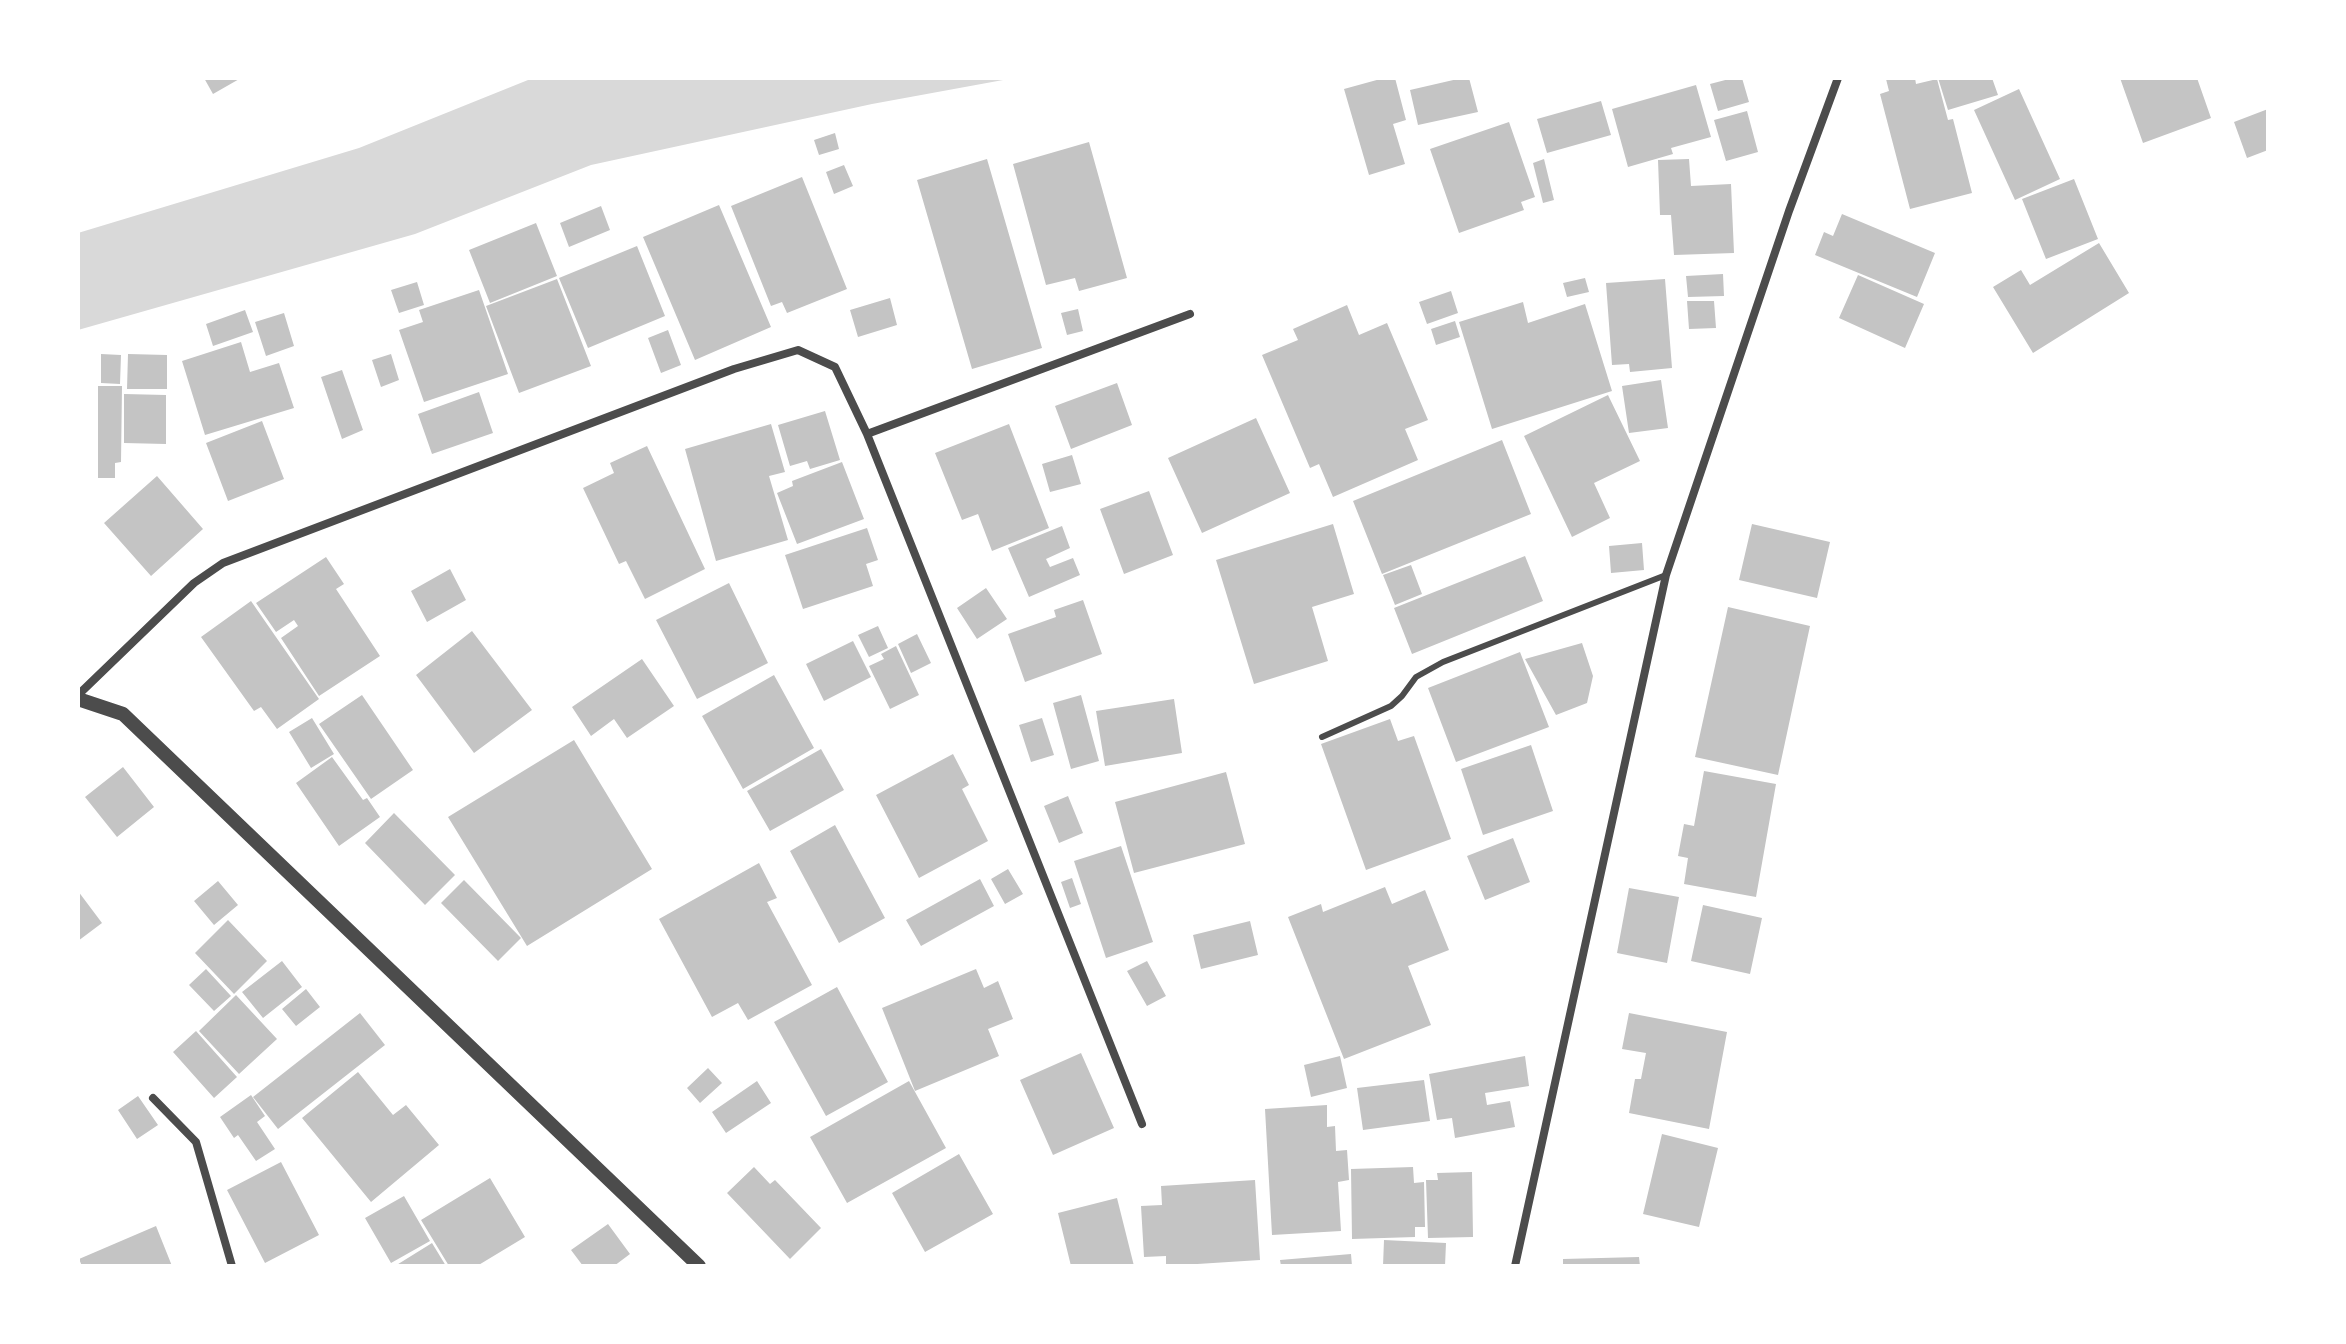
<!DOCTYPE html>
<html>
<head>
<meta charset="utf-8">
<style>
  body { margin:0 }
  #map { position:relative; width:2346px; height:1344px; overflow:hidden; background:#fff; font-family:Cabin,sans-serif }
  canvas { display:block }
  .frame { position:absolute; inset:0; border:80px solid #fff; pointer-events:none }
</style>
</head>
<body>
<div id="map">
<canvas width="2346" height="1344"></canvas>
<div class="frame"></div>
</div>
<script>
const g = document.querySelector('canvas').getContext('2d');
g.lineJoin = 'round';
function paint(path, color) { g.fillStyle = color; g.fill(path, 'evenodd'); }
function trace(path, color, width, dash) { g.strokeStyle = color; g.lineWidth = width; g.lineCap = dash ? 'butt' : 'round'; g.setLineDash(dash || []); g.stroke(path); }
const water = new Path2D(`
  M533 78H1014L872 104 591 165 415 234 78 330V233L359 148Z`);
const building = new Path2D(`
  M204 78H241L213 94Z
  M1384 78H1395L1406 120 1393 124 1405 164 1369 175 1344 89Z
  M1462 78H1469L1478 112 1418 125 1410 90Z
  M1733 78H1742L1749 102 1718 111 1710 84Z
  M1889 78H1915L1916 84 1937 79 1948 120 1953 119 1972 193 1910 209 1880 94 1889 91 1886 79Z
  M1938 78H1992L1998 95 1948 110Z
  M2120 78H2197L2211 118 2143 143Z
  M1696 85 1711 137 1671 148 1673 154 1628 167 1612 109Z
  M2019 89 2060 179 2015 200 1974 110Z
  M1601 101 1611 135 1547 153 1537 119Z
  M2268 109V150L2247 158 2234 122Z
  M1747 111 1758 152 1726 161 1714 120Z
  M1509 122 1535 197 1521 202 1524 210 1459 233 1430 149Z
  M835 133 839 149 819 155 814 140Z
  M1089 142 1127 278 1079 291 1075 278 1046 285 1013 164Z
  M987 159 1042 348 972 369 917 180Z
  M1544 159 1554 200 1543 203 1533 163Z
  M1689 159 1691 186 1731 184 1734 253 1674 255 1671 215H1660L1658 160Z
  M844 165 853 186 834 194 826 172Z
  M802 177 847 289 787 313 782 302 771 306 731 206Z
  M2074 179 2098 239 2046 259 2022 199Z
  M719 205 771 327 695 360 643 237Z
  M601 206 610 230 569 247 560 223Z
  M1842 214 1935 253 1917 297 1815 255 1824 232 1833 236Z
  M536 223 557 276 490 303 469 250Z
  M2099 243 2129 293 2033 353 1993 287 2021 270 2030 285Z
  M637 246 665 316 588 348 559 278Z
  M1723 274 1724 296 1688 297 1686 276Z
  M1858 275 1924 304 1905 348 1839 318Z
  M1585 278 1589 292 1567 297 1563 283Z
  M557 279 591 366 519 393 486 306Z
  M1665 279 1672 368 1630 372 1629 364 1612 365 1606 283Z
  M417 282 424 305 399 313 391 290Z
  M479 290 508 374 424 402 399 330 423 322 419 310Z
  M1451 291 1458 313 1427 324 1419 302Z
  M890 298 897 325 858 337 850 310Z
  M1687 301H1714L1716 328 1689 329Z
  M1523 302 1528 323 1585 304 1612 391 1492 429 1459 322Z
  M1347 305 1359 335 1387 323 1428 420 1405 429 1418 460 1333 497 1319 464 1310 468 1262 355 1298 340 1293 329Z
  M1078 309 1083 331 1067 335 1061 313Z
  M245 310 253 332 213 346 206 324Z
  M284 313 294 346 266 356 255 322Z
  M1455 321 1460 337 1436 345 1431 329Z
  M668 330 681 365 661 373 648 338Z
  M241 342 250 372 279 363 294 408 205 435 182 361Z
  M101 354 121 355 120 384 101 383Z
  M128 354 167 355V389H127Z
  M391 354 399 380 381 387 372 360Z
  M342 370 363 430 342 439 321 377Z
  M1661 380 1668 428 1629 433 1622 386Z
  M1117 383 1132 425 1071 449 1055 406Z
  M98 386H122L121 462 115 463V478H98Z
  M479 392 493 433 432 454 418 414Z
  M124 394 166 395V444L124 443Z
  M1608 395 1640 461 1594 483 1610 518 1572 537 1524 436Z
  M825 411 840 460 810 469 807 461 790 466 778 425Z
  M1256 418 1290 493 1202 533 1168 458Z
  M262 421 284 479 228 501 206 443Z
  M771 424 785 472 769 476 788 540 716 561 685 449Z
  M1009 424 1049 528 992 551 978 514 962 520 935 453Z
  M1502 440 1531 514 1382 574 1353 501Z
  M647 446 705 569 645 599 626 561 619 564 583 488 614 473 610 463Z
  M1072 455 1081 484 1050 492 1042 464Z
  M842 462 864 519 797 544 777 493 793 486 792 481Z
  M157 476 203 529 151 576 104 523Z
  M1149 491 1173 555 1124 574 1100 509Z
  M1333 524 1354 594 1312 607 1328 661 1254 684 1216 560Z
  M1752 524 1830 542 1817 598 1739 580Z
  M1062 526 1070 548 1046 559 1050 567 1073 558 1080 575 1029 597 1008 548Z
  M867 528 878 560 866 564 873 586 803 609 785 555Z
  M1642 543 1644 570 1611 573 1609 546Z
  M1525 556 1543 601 1412 654 1394 608Z
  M326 557 344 584 336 589 380 656 319 696 281 638 298 626 294 620 276 632 256 603Z
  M1411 565 1422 594 1395 605 1383 575Z
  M450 569 466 600 427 622 411 591Z
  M729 583 768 663 697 699 656 620Z
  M986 588 1007 619 977 639 957 608Z
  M1083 600 1102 654 1025 682 1008 634 1056 617 1054 610Z
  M251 601 319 699 277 729 261 707 254 711 201 637Z
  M1728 607 1810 626 1778 775 1695 757Z
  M878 626 888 648 869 657 858 635Z
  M472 631 532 710 474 753 416 675Z
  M917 634 931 663 911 673 898 644Z
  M853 641 871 677 824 701 806 664Z
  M1582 643 1593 676 1587 703 1556 715 1525 659Z
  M896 646 919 695 890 709 869 666 884 659 881 654Z
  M1520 652 1549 727 1456 762 1428 688Z
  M642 659 674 706 627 738 614 719 591 736 572 707Z
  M774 675 814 748 743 789 702 716Z
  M362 695 413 770 371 799 319 724Z
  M1081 695 1099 761 1071 769 1053 703Z
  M1174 699 1182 753 1105 766 1096 711Z
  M312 718 334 754 311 768 289 732Z
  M1042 718 1054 755 1031 762 1019 725Z
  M1390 719 1398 741 1414 736 1451 839 1366 870 1321 744Z
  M574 740 652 869 527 946 448 817Z
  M1531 745 1553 811 1483 835 1461 769Z
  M821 749 844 790 770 831 747 791Z
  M953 754 969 785 962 789 988 841 919 878 876 795Z
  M332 757 363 800 367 798 380 817 339 846 296 783Z
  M123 767 154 807 117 837 85 797Z
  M1704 771 1776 784 1756 897 1684 884 1688 858 1678 856 1684 824 1694 826Z
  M1226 772 1245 844 1134 873 1115 802Z
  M1068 796 1083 833 1059 843 1044 806Z
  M394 813 455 875 425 905 365 843Z
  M835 825 885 918 839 943 790 851Z
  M1513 838 1530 882 1485 900 1467 856Z
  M1121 846 1153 942 1106 958 1074 861Z
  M759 863 777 898 767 902 812 985 748 1020 738 1003 712 1017 659 919Z
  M1008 869 1023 894 1005 904 991 879Z
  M1072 878 1081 904 1070 908 1061 882Z
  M980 879 994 906 921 946 906 920Z
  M464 880 521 938 498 961 441 903Z
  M218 881 238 905 214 925 194 901Z
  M1385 887 1392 904 1425 890 1449 950 1408 966 1431 1025 1344 1059 1288 917 1321 904 1323 912Z
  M1629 888 1679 897 1667 963 1617 953Z
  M78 891 102 923 78 941Z
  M1703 905 1762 918 1750 974 1691 961Z
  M228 920 267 961 234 994 195 953Z
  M1250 921 1258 955 1201 969 1193 935Z
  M282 961 302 987 263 1018 242 992Z
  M1147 961 1166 996 1147 1006 1127 971Z
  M206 969 231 996 214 1011 189 985Z
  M976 969 984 988 998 981 1013 1019 988 1029 999 1056 915 1091 882 1008Z
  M837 987 888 1082 826 1116 774 1022Z
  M306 989 320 1007 296 1026 282 1009Z
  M236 995 277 1039 239 1074 199 1031Z
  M360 1013 385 1045 278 1129 253 1097Z
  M1629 1013 1727 1032 1709 1129 1629 1113 1635 1079H1641L1646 1053 1622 1049Z
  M196 1031 237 1077 214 1098 173 1052Z
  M1081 1053 1114 1128 1053 1155 1020 1080Z
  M1340 1056 1347 1088 1311 1097 1304 1065Z
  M1525 1056 1529 1086 1485 1093 1487 1105 1510 1101 1515 1127 1455 1138 1452 1118 1437 1120 1429 1074Z
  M708 1068 722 1083 700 1103 687 1088Z
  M358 1072 393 1115 406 1105 439 1145 371 1202 302 1118Z
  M1424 1080 1430 1121 1363 1130 1357 1088Z
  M757 1081 771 1103 726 1133 712 1112Z
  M909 1081 946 1148 847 1203 810 1137Z
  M251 1095 265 1116 257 1122 275 1149 256 1161 238 1135 234 1138 220 1117Z
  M138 1096 158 1125 137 1139 118 1110Z
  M1327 1105V1127L1335 1126 1336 1151 1347 1150 1349 1180 1338 1182 1341 1231 1272 1235 1265 1109Z
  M1662 1134 1718 1148 1699 1227 1643 1214Z
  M959 1154 993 1214 925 1252 892 1193Z
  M281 1162 319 1235 265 1263 227 1190Z
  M754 1167 770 1184 775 1180 821 1228 790 1259 727 1193Z
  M1413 1167 1414 1183 1424 1182 1425 1227H1415V1237L1352 1239 1351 1169Z
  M1472 1172 1473 1237 1428 1238 1426 1180H1438L1437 1173Z
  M490 1178 525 1237 477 1266H449L421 1220Z
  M1255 1180 1260 1260 1166 1266V1256L1144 1257 1141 1206 1162 1205 1161 1186Z
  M404 1196 430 1241 391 1263 365 1218Z
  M1117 1198 1134 1266H1071L1058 1213Z
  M608 1224 630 1254 614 1266H583L571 1250Z
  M156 1226 172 1266H82L79 1259Z
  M1384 1240 1446 1243 1445 1266H1383Z
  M432 1243 446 1266H395Z
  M1351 1254 1352 1266H1281L1280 1260Z
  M1639 1257 1640 1266H1563V1259Z`);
const service = new Path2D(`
  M1322 737 1391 706 1402 696 1416 677 1443 662 1666 575`);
const minor = new Path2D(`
  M867 434 1190 314
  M78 695 194 583 223 563 734 369 798 350 835 367 867 434 1142 1124
  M153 1098 196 1142 232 1266
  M1515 1266 1666 575 1789 211 1838 78`);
const tertiary = new Path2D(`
  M78 699 123 714 699 1266`);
paint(water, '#d9d9d9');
paint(building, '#c4c4c4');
trace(service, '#4c4c4c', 6);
trace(minor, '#4c4c4c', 8);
trace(tertiary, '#4c4c4c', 14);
</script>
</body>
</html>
